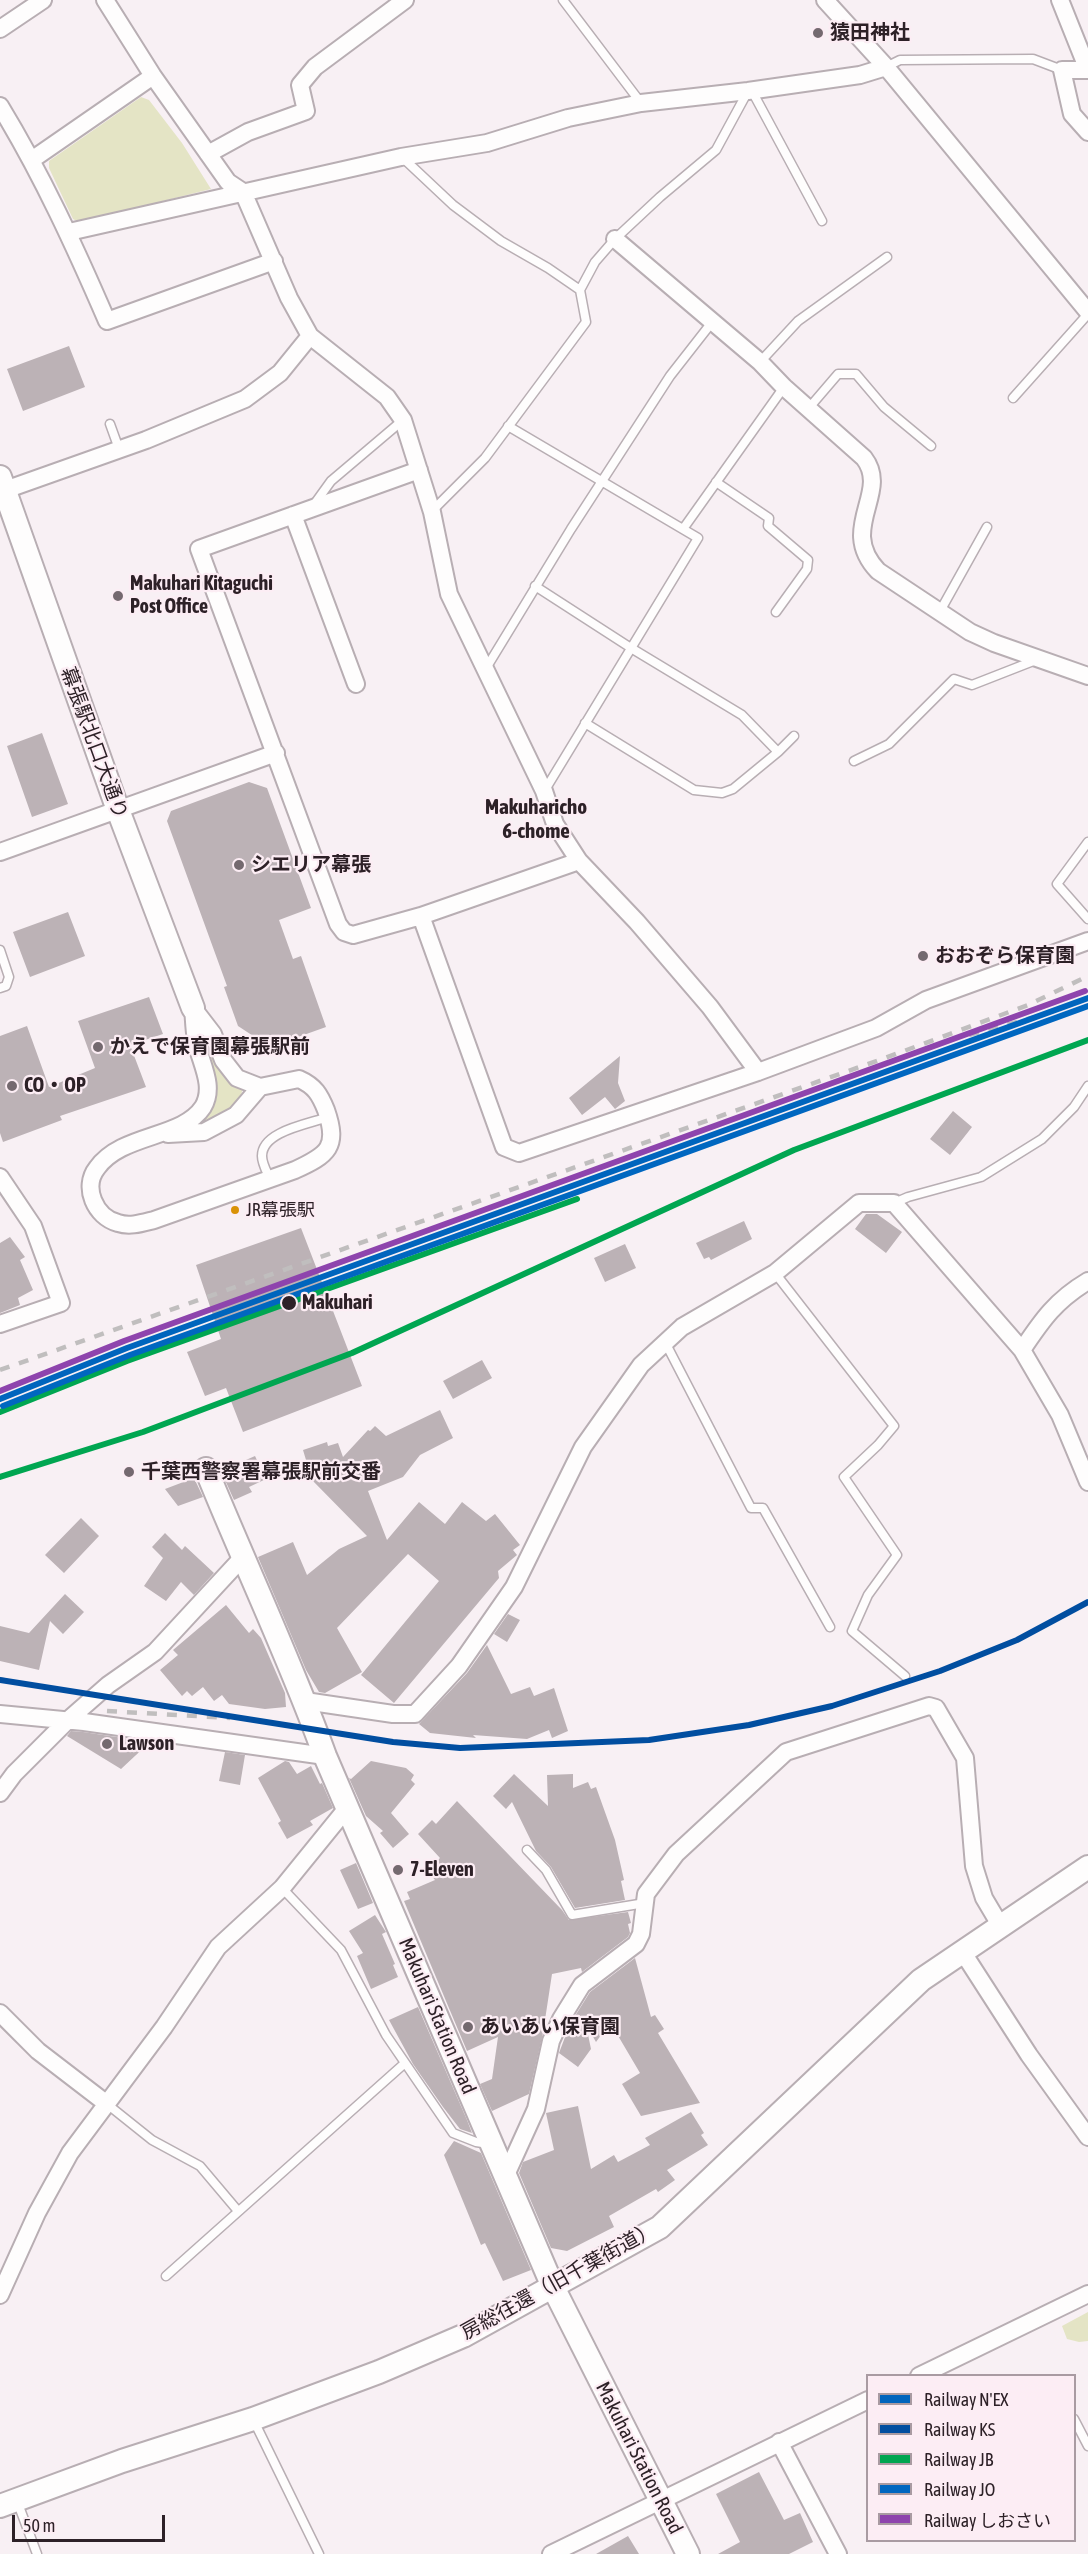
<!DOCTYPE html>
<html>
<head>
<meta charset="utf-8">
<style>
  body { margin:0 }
  #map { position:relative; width:1088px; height:2554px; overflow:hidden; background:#f8f0f4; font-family:"Asap Condensed","Noto Sans JP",sans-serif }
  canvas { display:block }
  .legend { position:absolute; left:866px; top:2374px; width:210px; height:168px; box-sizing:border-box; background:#fcedf4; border:2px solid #a99ba2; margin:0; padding:8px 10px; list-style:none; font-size:18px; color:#2d2127 }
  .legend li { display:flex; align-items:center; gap:12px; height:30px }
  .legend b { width:30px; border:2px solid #a99ba2 }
  .scale { position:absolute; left:12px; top:2515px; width:153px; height:27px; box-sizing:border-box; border:3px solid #2d2127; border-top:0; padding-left:8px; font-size:18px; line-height:21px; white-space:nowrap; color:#2d2127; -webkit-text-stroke:4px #fcedf4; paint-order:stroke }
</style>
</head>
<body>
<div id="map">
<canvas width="1088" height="2554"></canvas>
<ul class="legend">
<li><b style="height:8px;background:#0065bd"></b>Railway N'EX</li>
<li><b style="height:8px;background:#014ea0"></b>Railway KS</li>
<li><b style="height:8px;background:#00a651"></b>Railway JB</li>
<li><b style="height:8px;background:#0067c0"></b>Railway JO</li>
<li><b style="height:8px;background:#8e44ad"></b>Railway しおさい</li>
</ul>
<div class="scale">50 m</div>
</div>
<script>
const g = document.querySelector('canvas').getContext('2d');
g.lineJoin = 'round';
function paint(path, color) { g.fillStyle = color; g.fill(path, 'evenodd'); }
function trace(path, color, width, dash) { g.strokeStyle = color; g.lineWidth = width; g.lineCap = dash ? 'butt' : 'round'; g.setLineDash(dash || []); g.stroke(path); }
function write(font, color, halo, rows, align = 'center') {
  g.font = font + ' "Asap Condensed","Noto Sans JP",sans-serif'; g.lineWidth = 4.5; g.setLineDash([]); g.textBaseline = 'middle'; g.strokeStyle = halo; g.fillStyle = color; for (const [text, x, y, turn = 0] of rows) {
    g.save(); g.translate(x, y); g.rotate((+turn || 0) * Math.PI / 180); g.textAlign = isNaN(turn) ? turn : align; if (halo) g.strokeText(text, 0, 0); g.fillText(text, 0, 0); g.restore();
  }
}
const green = new Path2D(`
  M141 97 149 100 182 143 211 189 79 222 73 219 49 168V161Z
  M202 1031 206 1034C216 1061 217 1072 243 1086 241 1109 223 1114 204 1121L200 1119 204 1052Z
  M1088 2312V2341L1079 2342 1067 2339 1062 2326Z`);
const building = new Path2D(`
  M69 346 85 387 23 411 7 369Z
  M42 733 68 804 32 817 7 746Z
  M249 782 267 788 311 908 279 920 293 959 301 956 326 1027 270 1047 238 1026 224 987 227 986 167 821 171 811Z
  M68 912 85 956 30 977 13 932Z
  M149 997 163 1034 130 1045 146 1087 60 1116 62 1120 3 1142 0 1133V1036L27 1026 49 1087 95 1068 78 1021Z
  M620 1056 618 1083 625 1101 615 1109 605 1097 582 1115 569 1098Z
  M953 1111 972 1127 950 1155 930 1139Z
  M866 1214H877L902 1232 886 1253 855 1229Z
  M744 1221 752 1239 711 1260 709 1257 704 1259 696 1243Z
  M301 1228 362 1386 243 1432 226 1388 205 1396 187 1352 221 1339 196 1265Z
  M10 1237 25 1257 20 1260 33 1290 18 1298 20 1305 0 1313V1243Z
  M625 1244 636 1268 605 1282 594 1258Z
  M482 1360 492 1378 453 1399 443 1381Z
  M440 1410 453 1438 420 1455 403 1477 368 1491 387 1540 419 1502 445 1524 462 1502 486 1521 495 1514 520 1545 513 1550 517 1555 498 1571 499 1578 394 1703 361 1675 439 1581 408 1554 337 1628 362 1672 325 1693 319 1692 306 1670 258 1557 293 1542 307 1575 339 1549 367 1536 312 1480 303 1450 327 1442 328 1446 338 1443 343 1457 368 1430 370 1431 375 1426 386 1436Z
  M255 1456 266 1479 249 1487 252 1492 234 1500 221 1471Z
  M194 1478 203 1497 178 1506 165 1489Z
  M81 1518 99 1536 64 1573 45 1555Z
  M165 1533 182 1550 185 1546 214 1573 194 1595 181 1582 166 1601 144 1586 163 1558 152 1547Z
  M65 1594 84 1612 63 1634 50 1621 39 1670 0 1661V1626L29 1633Z
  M226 1605 249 1633 253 1629 261 1638 285 1693 286 1707 265 1709 229 1704 222 1695 214 1701 203 1687 192 1696 187 1691 182 1696 160 1670 178 1655 173 1650Z
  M508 1614 520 1620 507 1642 494 1634Z
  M487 1645 511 1694 530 1687 534 1696 554 1688 568 1731 552 1738 549 1730 527 1739 473 1735 476 1738 430 1733 419 1724 467 1673Z
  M71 1731 83 1732 150 1742 121 1769 67 1736Z
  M225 1752 245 1755 240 1785 219 1781Z
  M285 1761 289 1762 297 1774 311 1766 320 1784 322 1783 333 1808 310 1821 313 1825 287 1839 278 1823 281 1821 258 1778Z
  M371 1761 406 1768 414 1775 411 1780 415 1784 391 1813 409 1834 393 1848 380 1833 383 1831 366 1816 349 1778 351 1779Z
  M514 1774 548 1806 547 1775 573 1774V1788L588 1782 591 1789 596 1787 615 1840 624 1880 621 1881 625 1900 575 1908 551 1867 536 1851 512 1802 506 1809 493 1796Z
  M457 1801 562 1910 569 1920 628 1912 631 1923 628 1924 630 1933 628 1937 582 1972 581 1968 552 1974 543 2033 529 2094 492 2111 480 2084 492 2079 498 2037 467 2051 404 1901 410 1899 407 1892 435 1880 429 1873 433 1869 431 1867 440 1858 418 1834 432 1820 436 1824Z
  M356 1863 373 1903 358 1909 340 1870Z
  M375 1915 386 1932 382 1934 395 1964 393 1965 398 1977 371 1989 357 1956 363 1953 349 1931Z
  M635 1958 651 2017 655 2015 664 2029 658 2033 700 2103 641 2116 622 2084 640 2073 617 2034 613 2036 607 2027 596 2042 586 2025 591 2049 578 2067 559 2053 570 2024 590 1992Z
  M418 2007 467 2120 472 2133 460 2129 443 2107 413 2064 389 2020Z
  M578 2106 591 2169 614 2155 618 2162 650 2145 645 2138 691 2112 704 2133 701 2135 708 2145 667 2170 675 2180 658 2192 656 2189 609 2216 614 2227 567 2251 551 2248 519 2173 523 2162 554 2150 546 2113Z
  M454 2141 481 2153 531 2270 503 2281 485 2243 481 2245 444 2155Z
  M759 2472 784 2520 800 2513 813 2542 789 2554H718L740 2542 716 2494Z
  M628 2536 639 2554H596Z`);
const lane = new Path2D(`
  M563 0 641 103
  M886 67 900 60 1033 59 1062 70
  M752 91 822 221
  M403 158 453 205 501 241 548 268 580 290
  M760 362 798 321 887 257
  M1013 398 1088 314
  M808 409 838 374H856L884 407 931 446
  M110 424 119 449
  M508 426 698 538 545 790
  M716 482 769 518 768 526 808 560 807 569 776 612
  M313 506 331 481 403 420
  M432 511 485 458 586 322 580 290 595 262 615 239 660 197 716 150 748 91
  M683 529 784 387
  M535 586 631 648 742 715 778 752 733 789 722 793 694 790 585 723
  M939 613 987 527
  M485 670 571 529 670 376 713 321
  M778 752 794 736
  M854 761 889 744 954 679 972 685 1036 660
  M1088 842 1057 884 1088 919
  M0 950 9 977 6 986 0 988
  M270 1179C267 1172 262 1164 262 1156 262 1131 309 1124 328 1117
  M894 1203 908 1197 981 1177 1042 1139 1074 1107 1088 1086
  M775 1273 894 1426 878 1445 844 1477 897 1555 868 1595 852 1631 905 1676
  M665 1342 751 1508H763L830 1627
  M527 1850 546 1870 572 1915 645 1903
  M282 1888 341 1950 386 2035 453 2133 476 2142 489 2144
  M107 2104 152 2140 200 2166 238 2211
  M166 2276 405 2063
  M253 2419 319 2554
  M1074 2419 1088 2446
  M17 2501 37 2554`);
const street = new Path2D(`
  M105 0 153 76 228 182 243 192 289 298 310 336 387 397 403 420 432 512 449 594 544 791 555 824 579 861 637 922 710 1007 758 1072
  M825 0 886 67 1088 312
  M1060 0 1088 70
  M0 29 43 0
  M1088 70H1062L1072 114 1088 132
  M0 106C42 175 75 247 107 321L274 261
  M208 154 248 132 306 111 300 85 315 67 405 0
  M33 159 153 76
  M69 232 401 157 487 143 568 118 641 103 748 91 860 75 886 67
  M615 239 760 362 784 387 864 458C891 493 837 528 878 571L970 632 994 643 1088 676
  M419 470 199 549 338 924 344 932 353 935 421 916
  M5 490 146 440 245 399 280 373 310 336
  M293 515 356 684
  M0 852 276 753
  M579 861 421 916 504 1147 519 1153 758 1072 876 1028 926 1000 1088 941
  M193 1008 213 1034 223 1060 237 1078 260 1087 299 1079C315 1086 320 1095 326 1110 339 1147 328 1155 295 1170L154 1220C142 1223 130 1227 118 1223 95 1217 82 1187 97 1168 122 1133 182 1139 203 1107 216 1085 199 1061 196 1040 194 1029 194 1018 193 1008Z
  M168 1134 204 1132 236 1115 260 1087
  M0 1177 33 1226 61 1303 0 1324
  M1022 1350C1042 1320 1056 1300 1088 1281
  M305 1701 393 1714H415L459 1666 514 1587 583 1447 641 1365 682 1327 775 1273 859 1203H894L1022 1350 1060 1415 1088 1482
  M0 1714 84 1722 325 1756
  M0 1793 14 1774 67 1721 108 1685 155 1652 242 1558
  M962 1951 1029 2055 1088 2137
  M0 2013 38 2051 107 2104
  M506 2175 536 2109 551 2041 561 2019 582 1985 636 1944 641 1934 646 1894 676 1854 786 1752 929 1706 936 1708 965 1758 974 1866 984 1898 1000 1925
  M0 2295 37 2213 70 2153 164 2027 218 1947 282 1888 347 1808
  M919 2376 1088 2294
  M779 2442 838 2554
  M551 2554 868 2400`);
const secondary = new Path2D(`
  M0 477 118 810 193 1008
  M206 1469C245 1565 290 1659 325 1756L553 2287 688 2554
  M0 2506 122 2461 253 2419 379 2372 463 2336 660 2227 921 1980 1088 1867`);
const rail = new Path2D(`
  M969 1035 1039 1016
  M0 1370 885 1058 1028 1005 1088 976
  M0 1679 14 1683
  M107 1711 230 1718`);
const rail1 = new Path2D(`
  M0 1399 127 1348 1088 998`);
const rail2 = new Path2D(`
  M0 1680 393 1742 460 1748 649 1740 749 1725 832 1706 940 1671 1017 1640 1088 1602`);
const rail3 = new Path2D(`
  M0 1412 127 1361 577 1199
  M0 1477 143 1432 352 1353 794 1150 1088 1040`);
const rail4 = new Path2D(`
  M3 1406 130 1355 1088 1006`);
const rail5 = new Path2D(`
  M0 1391 124 1341 1085 991`);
const markers = [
  [818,33,6,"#74696f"],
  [118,596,6,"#74696f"],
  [239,865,6,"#74696f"],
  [923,956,6,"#74696f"],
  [98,1047,6,"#74696f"],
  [12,1086,6,"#74696f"],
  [235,1210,5,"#d99206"],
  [289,1303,8,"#2d2127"],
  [129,1472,6,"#74696f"],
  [107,1744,6,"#74696f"],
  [398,1870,6,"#74696f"],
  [468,2027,6,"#74696f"]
];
const busNames = [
  ["JR幕張駅",246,1210]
];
const poiNames = [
  ["猿田神社",830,33],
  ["Makuhari Kitaguchi",130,584],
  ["Post Office",130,607],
  ["シエリア幕張",251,865],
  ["おおぞら保育園",935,956],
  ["かえで保育園幕張駅前",110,1047],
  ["CO・OP",24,1086],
  ["千葉西警察署幕張駅前交番",141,1472],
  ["Lawson",119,1744],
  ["7-Eleven",410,1870],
  ["あいあい保育園",480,2027]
];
const streetNames = [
  ["幕張駅北口大通り",94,743,70],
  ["Makuhari Station Road",437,2016,67],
  ["房総往還（旧千葉街道）",559,2281,-29],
  ["Makuhari Station Road",639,2458,63]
];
const stopNames = [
  ["Makuhari",302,1303]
];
const neighbourhoodNames = [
  ["Makuharicho",536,807],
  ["6-chome",536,831]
];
paint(green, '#e4e4c5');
paint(building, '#bcb2b6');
trace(lane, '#b8aeb3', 11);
trace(street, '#b8aeb3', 20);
trace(secondary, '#b8aeb3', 26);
trace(lane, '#fefdfd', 8);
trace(street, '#fefdfd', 16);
trace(secondary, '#fefdfd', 22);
trace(rail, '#c0bebe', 4.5, [10, 10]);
trace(rail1, '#0065bd', 6);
trace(rail2, '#014ea0', 6);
trace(rail3, '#00a651', 6);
trace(rail4, '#0067c0', 6);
trace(rail5, '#8e44ad', 6);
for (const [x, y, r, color] of markers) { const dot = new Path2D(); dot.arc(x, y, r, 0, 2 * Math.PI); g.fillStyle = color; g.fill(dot); trace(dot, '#fcedf4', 2); }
write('18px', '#2d2127', '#fcedf4', busNames, 'left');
write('bold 20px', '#2d2127', '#fcedf4', poiNames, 'left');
write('20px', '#2d2127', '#fcedf4', streetNames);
write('bold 20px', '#2d2127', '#fcedf4', stopNames, 'left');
write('bold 21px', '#2d2127', '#fcedf4', neighbourhoodNames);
</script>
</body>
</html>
